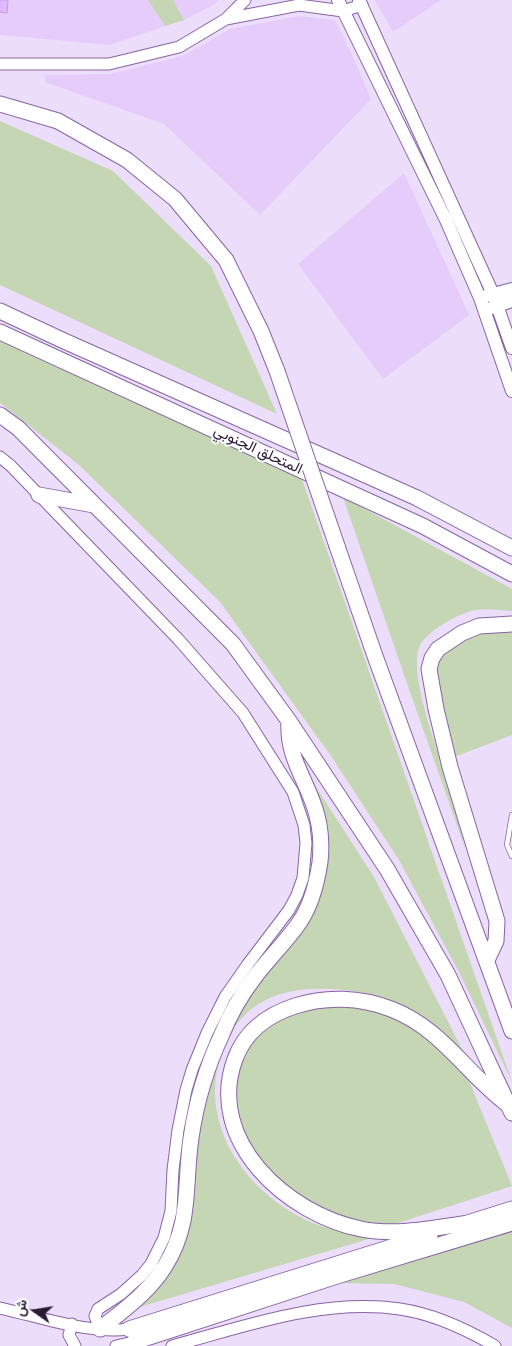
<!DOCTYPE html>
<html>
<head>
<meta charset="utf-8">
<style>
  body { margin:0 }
  #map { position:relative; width:512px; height:1346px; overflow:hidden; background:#ecddfa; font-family:"PT Serif",Vazirmatn,serif }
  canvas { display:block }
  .north { position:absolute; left:10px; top:1286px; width:50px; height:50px; -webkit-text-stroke:4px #fff; paint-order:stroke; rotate:283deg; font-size:14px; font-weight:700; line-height:20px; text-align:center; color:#2a1b35 }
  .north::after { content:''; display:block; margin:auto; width:18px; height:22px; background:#2a1b35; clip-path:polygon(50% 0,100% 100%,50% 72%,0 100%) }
</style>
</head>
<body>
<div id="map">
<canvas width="512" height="1346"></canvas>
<div class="north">ش</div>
</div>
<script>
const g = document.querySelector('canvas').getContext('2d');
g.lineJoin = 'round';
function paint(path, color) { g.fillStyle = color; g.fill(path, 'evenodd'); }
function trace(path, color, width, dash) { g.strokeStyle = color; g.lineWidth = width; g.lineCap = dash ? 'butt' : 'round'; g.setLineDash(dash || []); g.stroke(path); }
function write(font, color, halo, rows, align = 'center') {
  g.font = font + ' "PT Serif",Vazirmatn,serif'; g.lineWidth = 4; g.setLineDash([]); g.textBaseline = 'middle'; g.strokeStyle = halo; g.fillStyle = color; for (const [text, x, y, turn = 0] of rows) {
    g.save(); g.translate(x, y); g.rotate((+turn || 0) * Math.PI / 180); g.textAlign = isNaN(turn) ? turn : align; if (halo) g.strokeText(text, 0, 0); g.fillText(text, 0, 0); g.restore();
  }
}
const built = new Path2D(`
  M0 0H148L165 26 110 45 0 35Z
  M173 0H218L215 4 184 20Z
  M375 0H441L393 32Z
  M299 16 335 20 353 57 371 99 260 215 164 124 45 82V75L111 74 183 56 230 29Z
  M404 173 469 315 383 379 298 264Z`);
const green = new Path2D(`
  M148 0H173L184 20 165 26Z
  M0 121 113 171 211 266 277 414 0 285Z
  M0 341 302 479 512 1082 460 974 399 860 331 756 220 602 78 464 0 403Z
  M343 497 512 589V611C500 610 486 608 474 610 458 614 424 632 419 648 409 675 437 748 446 777 453 801 459 826 466 851L402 669Z
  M512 628V735L454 757 433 668 443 643 462 633Z
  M314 784 374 877 465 1055C422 1012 393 992 330 989 308 988 284 990 264 1001 226 1020 209 1072 217 1112 225 1159 264 1200 306 1220 329 1231 354 1234 379 1236L116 1314 183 1236 190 1143 218 1039 318 887 322 808Z
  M351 1004 408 1023 430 1038 456 1064 470 1083 512 1186 398 1223 380 1225 362 1223 312 1207 259 1165 232 1111 240 1048 294 1007Z
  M512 1229V1328L464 1302 394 1284 331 1283Z`);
const building = new Path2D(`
  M0 0H8L7 13 0 12Z`);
const lane = new Path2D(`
  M512 815 507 845 512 856`);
const secondary = new Path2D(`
  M226 19 245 0
  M0 64H109L179 47 226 19 299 5 343 11 362 5
  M0 457 11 466 178 639 243 713 293 792 304 825 306 843 303 878 297 895 289 910 248 964 225 997 207 1033 192 1070 186 1090 178 1130 173 1170 171 1211 164 1238 151 1264 142 1275 121 1294 98 1309 95 1316 100 1329
  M0 1308C41 1317 87 1334 129 1329
  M72 1324 69 1335 75 1346
  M116 1346 134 1342 137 1346
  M172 1346C246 1326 322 1298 400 1309 434 1314 466 1329 495 1346`);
const primary = new Path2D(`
  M338 0 446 220 480 298 512 391
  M359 0 493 294 512 348
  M486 296 512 289
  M491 308 512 301`);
const highway = new Path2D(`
  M0 104 58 121 127 160 175 199 226 260 261 331 277 371
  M0 311 62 340 417 498 512 548
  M0 332 423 526 512 574
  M0 415 18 428 233 644 289 721 387 869 448 975 512 1113
  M39 495 94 505
  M337 546 375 656 512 1031
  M487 960 496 941 497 921 450 767 436 709 429 669 432 658 438 649 462 633 479 626 512 624
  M469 1223C434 1228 397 1236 361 1229 287 1214 205 1141 235 1059 245 1032 267 1015 295 1006 326 996 360 997 391 1009 441 1028 466 1073 507 1104
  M461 1225 512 1209
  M100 1329C124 1310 149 1292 165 1266 192 1223 184 1186 191 1138 196 1103 207 1066 222 1034 230 1014 241 995 254 978 268 959 286 942 299 923 311 906 317 882 320 862 322 843 320 821 313 803 302 773 287 754 289 721
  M129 1329 430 1235
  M134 1342 340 1275 512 1223`);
const highwayBridge = new Path2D(`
  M277 371 337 546`);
const streetNames = [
  ["المتحلق الجنوبي",258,450,25]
];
paint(built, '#e6ccfb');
paint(green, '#c4d6b3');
paint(building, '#e0b9ff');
trace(building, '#c49de1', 1);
trace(lane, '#8964a5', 6);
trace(secondary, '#8964a5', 13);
trace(primary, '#8964a5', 14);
trace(highway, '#8964a5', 17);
trace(lane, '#fff', 4.5);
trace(secondary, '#fff', 11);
trace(primary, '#fff', 12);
trace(highway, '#fff', 15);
trace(highwayBridge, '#8964a5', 17, []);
trace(highwayBridge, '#fff', 15);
write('15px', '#2a1b35', '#fff', streetNames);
</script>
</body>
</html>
